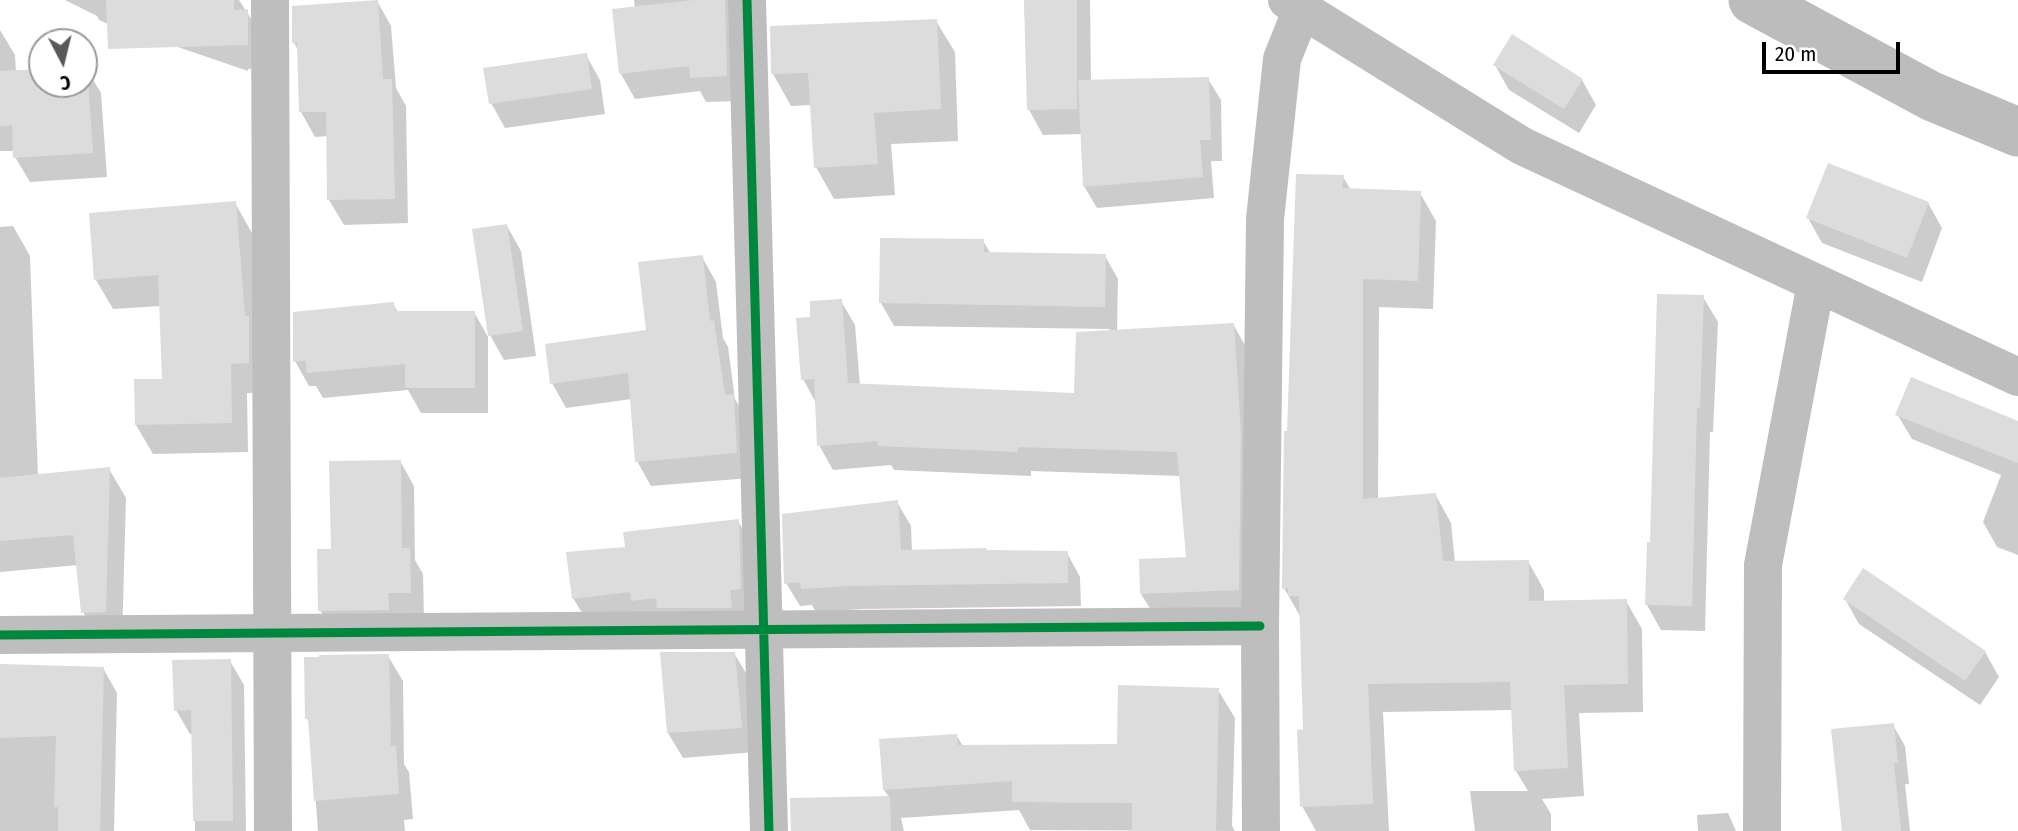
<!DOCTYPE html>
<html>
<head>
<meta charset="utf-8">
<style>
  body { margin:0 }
  #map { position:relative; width:2018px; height:831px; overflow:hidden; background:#fff; font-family:"Fira Sans Condensed",sans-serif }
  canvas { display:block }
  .north { position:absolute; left:28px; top:28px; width:70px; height:70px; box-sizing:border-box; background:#fff; border:2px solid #999; border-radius:50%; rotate:173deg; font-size:19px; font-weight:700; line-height:28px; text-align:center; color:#000 }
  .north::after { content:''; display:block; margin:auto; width:24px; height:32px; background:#595959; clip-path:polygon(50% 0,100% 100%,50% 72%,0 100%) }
  .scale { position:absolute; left:1762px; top:42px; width:138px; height:32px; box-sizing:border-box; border:4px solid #000; border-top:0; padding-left:9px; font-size:21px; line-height:24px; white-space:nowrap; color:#000; -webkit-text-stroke:5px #fff; paint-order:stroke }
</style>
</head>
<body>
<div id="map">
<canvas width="2018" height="831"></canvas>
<div class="north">С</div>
<div class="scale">20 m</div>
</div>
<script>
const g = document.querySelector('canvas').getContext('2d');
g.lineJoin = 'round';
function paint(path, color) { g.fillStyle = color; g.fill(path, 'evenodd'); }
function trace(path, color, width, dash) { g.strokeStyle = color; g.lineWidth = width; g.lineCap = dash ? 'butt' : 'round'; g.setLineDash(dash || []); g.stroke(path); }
const shadow = new Path2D(`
  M65 0H239L261 34V68L248 69V71L131 31V34L99 20 97 16Z
  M634 0H735L741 101 706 102 700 91 635 99 621 74 635 8Z
  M1024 0H1090L1091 82 1208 79 1221 100 1222 161H1211L1214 198 1097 208 1084 186 1082 134 1043 135 1029 110Z
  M377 1 391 26 396 88 406 106 408 223 344 225 329 200 328 136 315 137 301 112 299 52 294 43Z
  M936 21 955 52 958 141 891 144 895 195 834 199 816 167 812 105 791 106 773 74 771 28Z
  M0 30 15 55 16 72 42 70V84H84V68H86L101 93 107 177 30 182 15 157V151H0Z
  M586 55 600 80 605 114 505 128 491 103Z
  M1495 65 1582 80 1596 105 1579 133 1509 90Z
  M1343 177 1351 190 1420 193 1436 221 1433 309 1379 307 1378 499 1435 494 1451 523 1455 563 1528 561 1544 590V603L1626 601 1642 629 1643 712 1579 713 1584 796 1542 799 1551 814V831H1475L1470 791H1528L1516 771 1513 710 1383 712 1389 831H1316L1302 806 1305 731 1300 616 1284 588 1289 433Z
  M235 203 252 233 265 393H247L248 452 153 454 136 425 163 380 161 306 113 309 96 280Z
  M1928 203 1942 228 1922 282 1822 243 1808 218Z
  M13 226 30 256 38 476 109 469 126 498 122 641 100 642 83 612 78 565 0 572V227Z
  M507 226 521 251 536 356 504 360 490 335Z
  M983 241 991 254 1105 256 1118 279 1117 331 1233 324 1247 349 1252 615 1156 618 1141 594 1188 559 1181 476 1031 471V476L894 470 891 465 833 470 819 445 816 403 803 379 812 319 841 301 855 325 860 385 1075 394 1110 329 894 326 881 303Z
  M702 257 716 282 723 338 728 347 735 399 748 421 750 478 651 486 637 461 632 399 566 408 552 383 648 331Z
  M1703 297 1718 322 1713 432H1710L1705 631 1661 630 1647 605 1652 544Z
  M393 304 398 312H474L488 337V413H421L408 390 323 398 316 386H309L295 361Z
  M1897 414 2018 422V555L1997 547 1983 522 2001 475 1912 439Z
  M400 461 414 486 415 560 423 574 424 618 334 635 320 610 333 551Z
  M897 502 911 526 912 551 1067 553 1080 577 1081 606 862 609 816 612 812 605 800 606 786 583Z
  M738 521 752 546 744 615 588 623 573 598 627 548Z
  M1845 599 1985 652 1999 677 1980 705 1859 624Z
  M734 653 749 678 755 752 683 758 668 733Z
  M388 656 403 681 404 764 409 772 413 819 404 820 405 831H318L310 724 307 719Z
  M230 661 244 685 246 831H195L194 734H190L176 710Z
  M0 666 103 668 117 693 114 831H0Z
  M1218 690 1235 718 1232 826 1235 831 1030 830 1019 810 901 818 904 831H803L889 797 884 790 881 741 956 735 963 746H1118Z
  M1893 725 1905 746 1909 784H1905L1910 831H1843Z
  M1728 813 1736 831H1698L1697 815Z`);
const canal = new Path2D(`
  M1753 0 1931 96 2018 132`);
const building = new Path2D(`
  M106 0H234V10L248 9V45L108 49Z
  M378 0 383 79H392L395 199 327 200 326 112H299L297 43H292V6Z
  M694 0H725L727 76 690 78 689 66 619 74 612 9Z
  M1024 0H1077V109L1027 110Z
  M937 19 941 109 874 113 878 164 814 168 808 73 771 74 770 26Z
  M1512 34 1583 79 1564 109 1493 65Z
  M587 53 592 89 489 104 483 68Z
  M84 66H87L93 153 13 158 12 125 0 126V71L42 69V84H84Z
  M1209 77 1211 140H1200L1203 177 1083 187 1078 80Z
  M1828 163 1929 202 1907 258 1806 218Z
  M1296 174 1344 175 1342 188 1421 191 1418 281 1363 279V499L1436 493 1443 561 1529 560V601L1627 599 1628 684 1564 685 1568 768 1514 771 1510 682 1368 684 1373 804 1300 807 1297 730 1303 729 1299 596H1288V588L1282 589 1284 431H1287Z
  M236 201 245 316H249V363L231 364 232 423 135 425 134 379H162L158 275 94 280 89 213Z
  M507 224 523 331 488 336 472 229Z
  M880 238 984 239V252L1106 254 1105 307 879 303Z
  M703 255 710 321 714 320 725 395 734 394 737 453 635 462 628 373 550 384 545 344 646 330 638 262Z
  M1657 294 1704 295 1700 408H1697L1692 606 1645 605 1647 542H1650Z
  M842 299 848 383 1074 393 1076 332 1234 323 1241 432 1239 590 1140 594 1139 559 1186 557 1177 452 1018 447V452L878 446 877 441 817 446 814 379 801 380 796 318 810 317V301Z
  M394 302 395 311H475V388H405V364L307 373 306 361 293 362V312Z
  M1911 377 2018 421V463L1895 415Z
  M401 460 402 548H410L411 593H388L389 610 318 611 317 549H331L329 461Z
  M110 467 106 612 81 613 73 535 0 541V478Z
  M898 500 901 550 986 548 987 550 1068 551V583L848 586 801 589 800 582 784 584 782 514Z
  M739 519 741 589 730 590 732 608H657L656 598 631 601 630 592 572 599 566 552 625 547 623 532Z
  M1863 568 1986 651 1965 681 1843 599Z
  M660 652H735L742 728 667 733Z
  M389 654 391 746H396L399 794 314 801 308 719H305L304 657H319V655Z
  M231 659 233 821H193L191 710 174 711 172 660Z
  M0 664 104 667 100 831H58V807H54L56 736 0 738Z
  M1118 685 1219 688 1216 831H1132V803L1012 802V781L883 790 879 739 957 734 958 745 1117 744Z
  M1894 723 1898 763H1894L1901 831H1842L1831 729Z
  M890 796 891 831H791L790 798Z`);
const minor = new Path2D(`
  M270 0 273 831
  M747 0 769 831
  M1287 0 1522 146 2018 377
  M0 635 1260 626
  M1261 831 1260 626 1265 219 1282 59 1302 9
  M1762 831 1763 565 1816 283`);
const cycleway = new Path2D(`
  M747 0 769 831
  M0 635 1260 626`);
paint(shadow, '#0003');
trace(canal, '#bcbcbc', 49);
paint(building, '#dcdcdc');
trace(minor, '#bebebe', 38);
trace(cycleway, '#00873e', 9);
</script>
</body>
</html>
